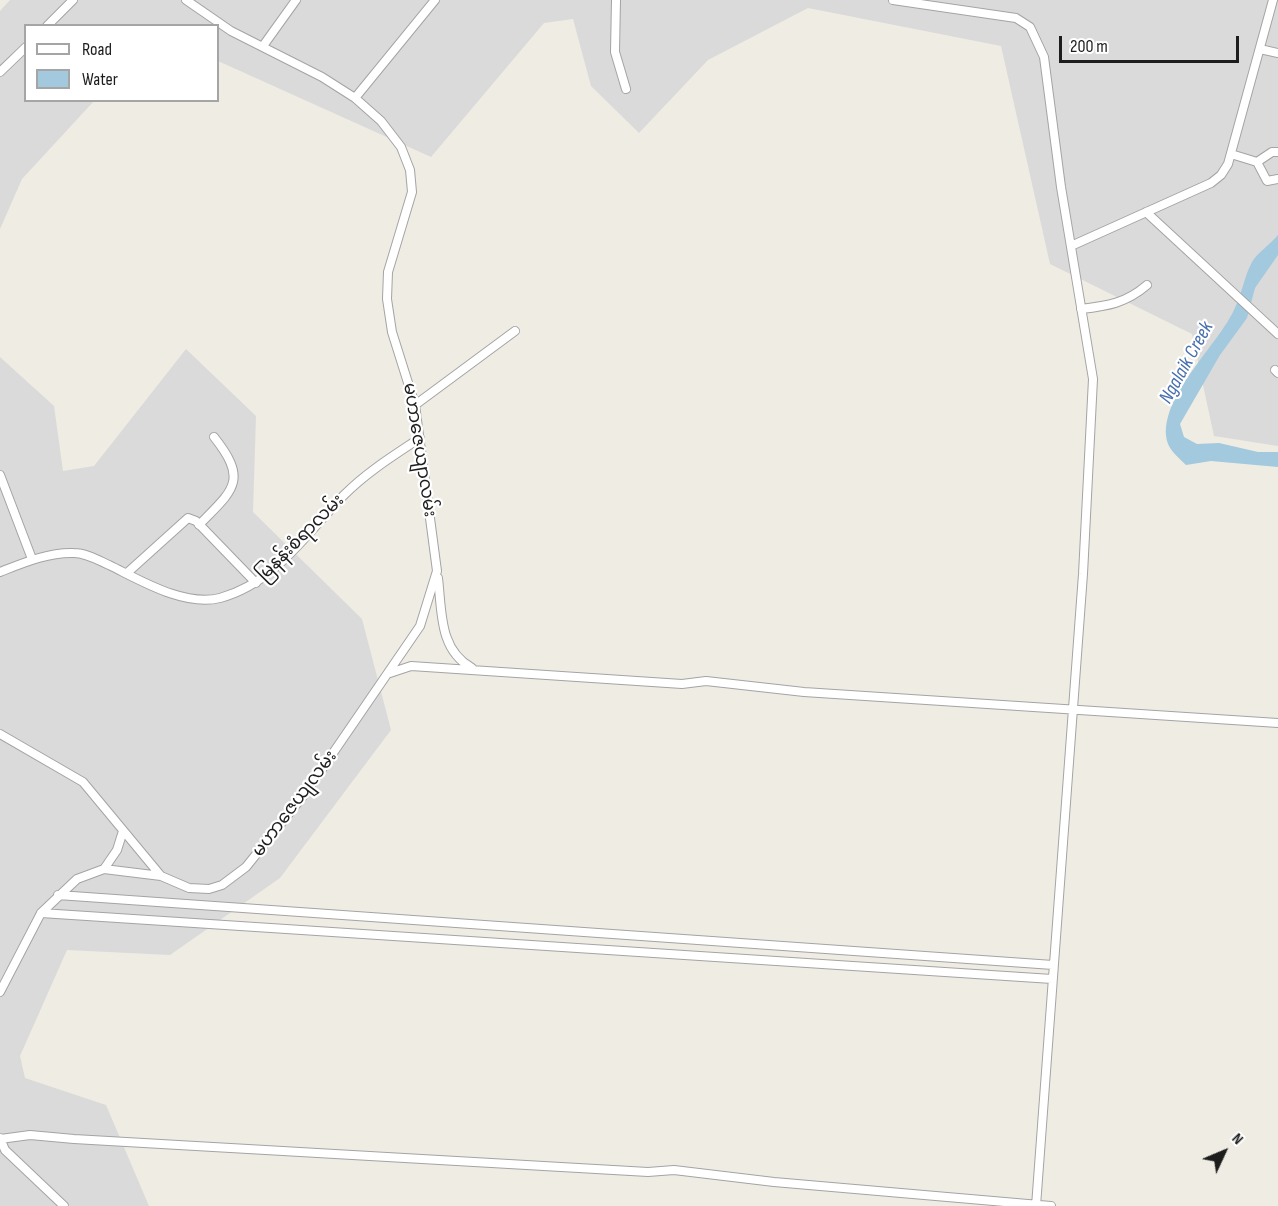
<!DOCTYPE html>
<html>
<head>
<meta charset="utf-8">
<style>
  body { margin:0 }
  #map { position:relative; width:1278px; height:1206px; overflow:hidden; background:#efece3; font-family:"Sofia Sans Condensed",sans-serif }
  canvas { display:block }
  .legend { position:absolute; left:24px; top:24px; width:195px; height:78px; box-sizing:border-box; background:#fff; border:2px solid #a5a5a5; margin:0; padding:8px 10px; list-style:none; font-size:18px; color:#1d1d1d }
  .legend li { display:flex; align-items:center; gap:12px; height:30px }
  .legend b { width:30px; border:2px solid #a5a5a5 }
  .north { position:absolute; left:1194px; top:1122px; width:60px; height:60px; -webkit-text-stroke:4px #fff; paint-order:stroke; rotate:46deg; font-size:16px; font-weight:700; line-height:24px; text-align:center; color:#1d1d1d }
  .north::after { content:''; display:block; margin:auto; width:21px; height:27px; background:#1d1d1d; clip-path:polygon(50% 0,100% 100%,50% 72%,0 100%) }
  .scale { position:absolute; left:1059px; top:36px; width:180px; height:27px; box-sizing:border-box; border:3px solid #1d1d1d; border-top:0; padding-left:8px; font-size:18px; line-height:21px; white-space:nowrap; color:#1d1d1d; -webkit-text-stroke:4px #fff; paint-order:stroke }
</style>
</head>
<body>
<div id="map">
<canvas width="1278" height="1206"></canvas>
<ul class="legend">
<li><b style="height:8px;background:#fff"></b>Road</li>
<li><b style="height:16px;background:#a2c9dd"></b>Water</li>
</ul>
<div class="north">N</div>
<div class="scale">200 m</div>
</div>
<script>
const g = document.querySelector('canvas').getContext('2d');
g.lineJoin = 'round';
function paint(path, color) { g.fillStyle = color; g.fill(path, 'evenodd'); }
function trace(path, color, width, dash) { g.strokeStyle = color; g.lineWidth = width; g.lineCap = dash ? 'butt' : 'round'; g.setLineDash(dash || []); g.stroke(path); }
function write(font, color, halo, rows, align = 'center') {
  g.font = font + ' "Sofia Sans Condensed","Noto Sans Myanmar",sans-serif'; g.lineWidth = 4.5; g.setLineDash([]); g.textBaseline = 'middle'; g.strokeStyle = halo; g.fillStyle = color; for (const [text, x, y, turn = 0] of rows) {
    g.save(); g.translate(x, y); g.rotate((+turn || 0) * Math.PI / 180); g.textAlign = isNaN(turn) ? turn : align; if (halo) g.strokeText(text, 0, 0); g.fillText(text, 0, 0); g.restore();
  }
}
const residential = new Path2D(`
  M10 0H1278V446L1214 436 1192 334 1050 264 1001 46 808 8 708 60 639 133 591 86 573 19 544 23 431 157 218 61V26H26V100L94 101 22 179 0 229V11Z
  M186 349 256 416 253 512 362 619 391 730 280 878 170 955 67 950 20 1056 25 1078 106 1105 149 1206H0V357L54 406 63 471 94 466Z`);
const water = new Path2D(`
  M1278 235V255L1255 288 1247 318 1220 355 1180 424 1184 437 1197 444 1219 443 1258 452H1278V467L1211 461 1186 465C1176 455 1167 449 1166 435 1164 392 1217 346 1234 310 1242 294 1244 277 1252 262 1258 252 1271 244 1278 235Z`);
const street = new Path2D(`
  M616 0 615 52 626 89
  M893 0 1016 18 1030 27 1044 57 1061 187 1093 379 1083 574 1036 1206
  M47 26 73 0
  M263 46 296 0
  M1260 49 1278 53
  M0 72 26 47
  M355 98 435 0
  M1231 154 1257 162 1267 181 1278 179
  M1257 162 1272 152H1278
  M1146 212 1278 334
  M1071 246 1211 183 1221 175 1228 164 1273 0
  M1081 309C1108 306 1126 303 1147 285
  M1275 370 1278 373
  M415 405 515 331
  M0 475 32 559
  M199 525C233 490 249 481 214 437
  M0 572C23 563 49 552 74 553 86 553 98 560 109 565 140 580 184 607 220 598 275 583 306 534 344 495 367 472 393 456 420 438
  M127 573 188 518 196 521 256 583
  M438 578C442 612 439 650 472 668
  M390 673 411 666 682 684 706 681 804 692 1278 723
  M0 734 83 782 161 876
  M104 869 117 850 123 831
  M58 895 1053 965
  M41 913 1052 979
  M0 992 41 913 77 879 104 869 161 876 189 888 209 889 222 885 246 867 307 791 420 626 437 571 415 405 392 332 387 299 388 272 412 192 410 170 401 147 381 121 355 98 322 77 231 31 186 0
  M0 1138 5 1150 64 1206
  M0 1139 30 1135 74 1139 648 1172 674 1170 774 1182 1051 1206`);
const streetNames = [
  ["မဟာဇေယျာလမ်း",419,450,81],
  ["မြနန်းစံရာလမ်း",301,538,-45],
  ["မဟာဇေယျလမ်း",295,804,-53]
];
const waterNames = [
  ["Ngalaik Creek",1187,363,-61]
];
paint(residential, '#dbdada');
paint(water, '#a2c9dd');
trace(street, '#a4a4a4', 10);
trace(street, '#fff', 8);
write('18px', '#1d1d1d', '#fff', streetNames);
write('italic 20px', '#486fae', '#fff', waterNames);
</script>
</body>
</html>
